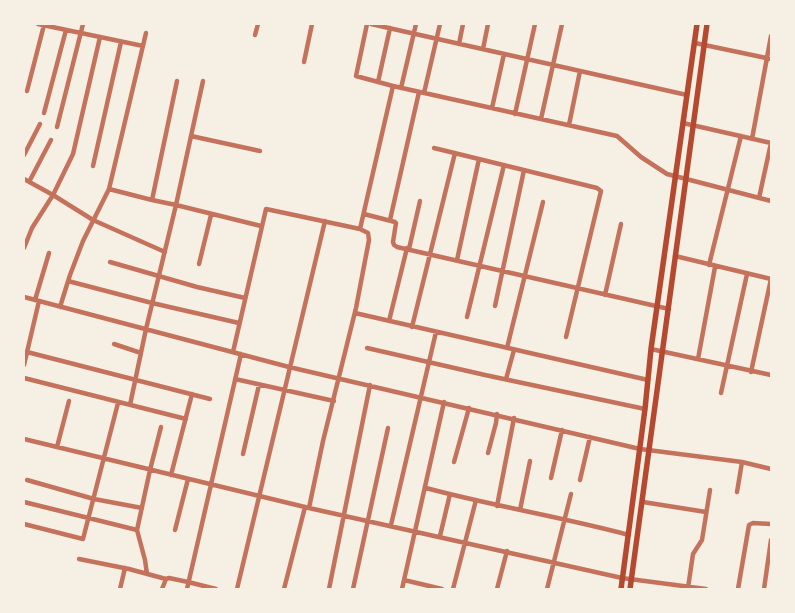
<!DOCTYPE html>
<html>
<head>
<meta charset="utf-8">
<style>
  body { margin:0 }
  #map { position:relative; width:795px; height:613px; overflow:hidden; background:#f6efe4; font-family:"PT Sans Narrow",sans-serif }
  canvas { display:block }
  .frame { position:absolute; inset:0; border:25px solid #f6efe4; pointer-events:none }
</style>
</head>
<body>
<div id="map">
<canvas width="795" height="613"></canvas>
<div class="frame"></div>
</div>
<script>
const g = document.querySelector('canvas').getContext('2d');
g.lineJoin = 'round';
function trace(path, color, width, dash) { g.strokeStyle = color; g.lineWidth = width; g.lineCap = dash ? 'butt' : 'round'; g.setLineDash(dash || []); g.stroke(path); }
const minor = new Path2D(`
  M38 24 143 46
  M367 24 356 76 393 86
  M371 24 687 95
  M255 35 258 24
  M695 43 771 59
  M459 44 463 24
  M483 49 488 24
  M304 62 312 24
  M378 82 390 28
  M401 88 416 24
  M27 91 44 25
  M424 93 440 24
  M492 108 504 54
  M44 113 66 30
  M515 114 535 24
  M541 119 562 24
  M683 123 771 143
  M569 125 580 71
  M57 127 83 24
  M191 136 260 151
  M752 139 771 36
  M434 148 597 188 601 191 566 337
  M24 155 40 124
  M93 166 121 42
  M24 179 53 195 93 220 165 252
  M29 182 51 140
  M109 189 152 200 177 81
  M759 198 771 143
  M152 200 176 205 203 81
  M364 214 395 222 396 223 393 242 394 245 397 247 669 309
  M390 220 419 92
  M24 248 32 228 53 195 73 154 100 37
  M409 249 420 201
  M675 256 771 279 751 372
  M457 260 479 159
  M110 262 197 287 245 298
  M199 264 211 215
  M709 265 741 136
  M68 281 152 303 239 323
  M605 295 621 224
  M24 297 289 367 640 449 742 462 771 469
  M35 300 49 253
  M495 306 524 170
  M60 307 70 275 83 241 109 189 146 33
  M355 313 648 380
  M467 317 504 165
  M389 321 407 248
  M412 327 455 153
  M114 344 141 353
  M367 348 485 375 645 409
  M507 348 543 202
  M651 349 771 375
  M27 352 210 399
  M233 352 266 209 360 229 393 86 617 136 641 157 667 174 771 201
  M698 359 715 267
  M24 365 39 301
  M24 378 186 419
  M235 379 334 401
  M506 379 514 350
  M721 393 747 274
  M130 405 146 329 176 205 261 226
  M24 439 309 508 622 578 706 589
  M57 447 69 401
  M488 453 496 423 497 414
  M243 454 259 385
  M454 462 469 408
  M171 475 192 394
  M551 478 562 430
  M27 480 94 499 142 508
  M580 480 590 437
  M426 488C493 506 562 517 629 535
  M737 492 742 462
  M24 502 137 530
  M643 502 706 512
  M497 506 514 418
  M309 508 323 441 356 308 369 240 368 233 360 229
  M520 510 530 461
  M24 524 83 539 118 403
  M391 525 436 332
  M175 530 188 479
  M440 536 450 494
  M79 559 129 569 166 579
  M147 574 145 560 137 530 150 470 161 427
  M404 580 442 589
  M688 588 693 554 702 540 710 490
  M120 589 125 568
  M162 589 166 579 169 578 188 582 216 589
  M187 589 241 354
  M237 589 325 221
  M284 589 305 507
  M329 589 370 385
  M353 589 388 428
  M402 589 444 402
  M453 589 476 500
  M497 589 507 551
  M547 589 571 494
  M738 589 749 525 753 523 771 524
  M764 589 771 540`);
const secondary = new Path2D(`
  M621 589 645 409 651 349 697 24
  M630 589 707 24`);
trace(minor, '#c5725c', 4.5);
trace(secondary, '#b5482f', 5.5);
</script>
</body>
</html>
